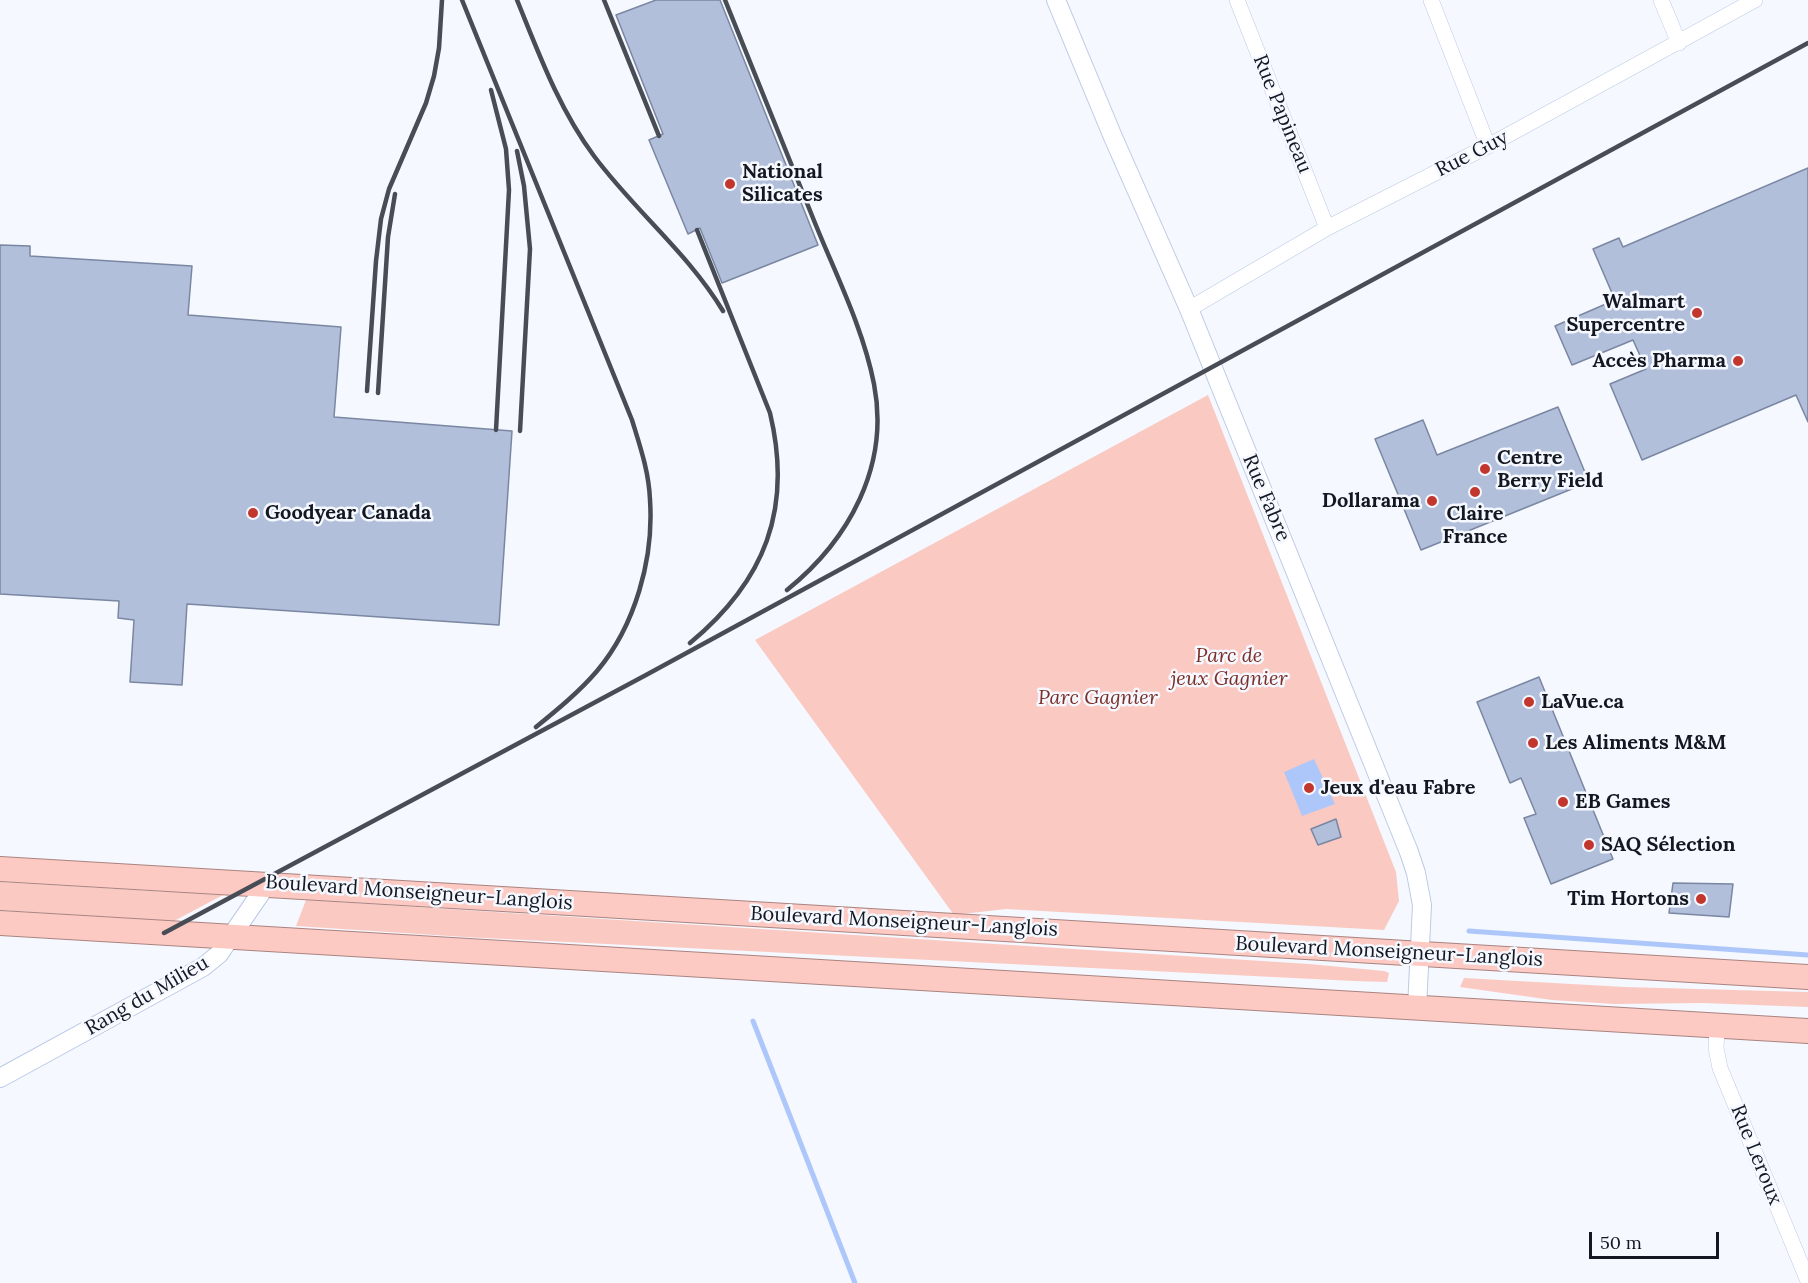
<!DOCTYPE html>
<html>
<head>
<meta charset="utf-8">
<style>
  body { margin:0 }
  #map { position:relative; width:1808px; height:1283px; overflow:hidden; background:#f5f8fe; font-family:Lora,serif }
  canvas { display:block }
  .scale { position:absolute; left:1589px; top:1232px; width:130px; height:27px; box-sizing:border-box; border:3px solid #121721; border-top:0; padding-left:8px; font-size:18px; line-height:21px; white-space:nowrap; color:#121721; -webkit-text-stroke:4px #f5f8fe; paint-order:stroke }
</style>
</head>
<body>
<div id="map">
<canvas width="1808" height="1283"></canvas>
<div class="scale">50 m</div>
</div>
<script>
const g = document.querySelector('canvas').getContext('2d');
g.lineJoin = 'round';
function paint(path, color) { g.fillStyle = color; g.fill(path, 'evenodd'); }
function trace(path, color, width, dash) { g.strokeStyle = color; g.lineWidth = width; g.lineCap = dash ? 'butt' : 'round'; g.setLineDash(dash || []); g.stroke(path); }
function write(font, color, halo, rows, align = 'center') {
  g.font = font + ' Lora,serif'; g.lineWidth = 5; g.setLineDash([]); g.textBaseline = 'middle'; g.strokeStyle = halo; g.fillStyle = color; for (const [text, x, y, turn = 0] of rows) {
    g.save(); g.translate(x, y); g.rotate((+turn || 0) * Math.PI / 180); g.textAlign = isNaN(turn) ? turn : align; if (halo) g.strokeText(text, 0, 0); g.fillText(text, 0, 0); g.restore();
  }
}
const green = new Path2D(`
  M1208 395 1396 872 1399 901 1384 930 1006 909 954 915 755 640Z
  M0 882 223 895 174 921 0 910Z
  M306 900 1309 964 1384 971 1389 973 1387 982 1354 981 465 937 296 926Z
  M1464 978 1625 987 1808 992V1007L1703 1003 1614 1004 1552 1000 1460 987Z`);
const water = new Path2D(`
  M1314 759 1335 804 1302 816 1284 772Z`);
const stream = new Path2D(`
  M1469 931 1808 955
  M753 1021 855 1283`);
const building = new Path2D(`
  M656 0H720L818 245 722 283 700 228 688 234 649 140 663 134 616 15Z
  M1808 168V422L1796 395 1642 460 1610 384 1646 369 1633 340 1572 365 1555 326 1615 300 1593 249 1619 238 1623 247Z
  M0 245 30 246V256L192 266 188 315 341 327 334 417 512 431 499 625 187 604 182 685 130 682 134 620 118 618 119 601 0 594Z
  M1558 407 1589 482 1421 550 1375 439 1423 420 1437 455Z
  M1539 677 1613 859 1551 884 1524 818 1536 814 1521 778 1510 783 1477 702Z
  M1336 819 1341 837 1318 845 1311 829Z
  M1673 883 1733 884 1729 917 1669 913Z`);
const minor = new Path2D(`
  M1237 0 1327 228
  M1431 0 1488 146
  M1661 0 1679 43
  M1189 309 1327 228 1488 146 1755 0
  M1717 1026 1716 1048 1720 1068 1808 1281`);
const tertiary = new Path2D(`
  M1056 0 1113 137 1189 309 1409 852 1416 873 1422 905 1417 1008
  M0 1078 203 967 219 954 267 884`);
const trunk = new Path2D(`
  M0 869 1808 977
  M0 923 1808 1031`);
const rail = new Path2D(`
  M462 0 632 420C640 446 649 472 650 500 654 559 635 626 597 671 579 692 557 710 536 727
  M517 0C539 54 559 109 594 156 635 211 688 253 723 311
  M604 0 659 136
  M725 0C755 74 785 149 815 223 836 275 863 328 874 384 890 466 849 540 787 590
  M491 90 506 149 509 190 496 430
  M517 151 524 186 530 249 520 431
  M367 391 376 261 381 219 389 189 426 103 434 76 439 48 442 0
  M378 393 388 237 395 194
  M690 643C765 581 793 509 770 413L697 230
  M164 933 646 675 1808 43`);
const markers = [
  [730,184,6,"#c3362d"],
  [1697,313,6,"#c3362d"],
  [1738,361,6,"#c3362d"],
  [1485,469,6,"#c3362d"],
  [1475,492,6,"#c3362d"],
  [1432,501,6,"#c3362d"],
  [253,513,6,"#c3362d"],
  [1529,702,6,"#c3362d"],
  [1533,743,6,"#c3362d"],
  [1309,788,6,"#c3362d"],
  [1563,802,6,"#c3362d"],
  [1589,845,6,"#c3362d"],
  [1701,899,6,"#c3362d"]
];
const streetNames = [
  ["Rue Papineau",1282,114,68],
  ["Rue Guy",1472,154,-27],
  ["Rue Fabre",1266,498,67],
  ["Boulevard Monseigneur-Langlois",419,893,4],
  ["Boulevard Monseigneur-Langlois",904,922,3],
  ["Boulevard Monseigneur-Langlois",1389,952,3],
  ["Rang du Milieu",147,996,-30],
  ["Rue Leroux",1756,1155,68]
];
const poiNames = [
  ["National",742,172],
  ["Silicates",742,195],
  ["Walmart",1685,302,"right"],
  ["Supercentre",1685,325,"right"],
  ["Accès Pharma",1726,361,"right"],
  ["Centre",1497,458],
  ["Berry Field",1497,481],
  ["Dollarama",1420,501,"right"],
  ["Goodyear Canada",265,513],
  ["Claire",1475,514,"center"],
  ["France",1475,537,"center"],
  ["LaVue.ca",1541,702],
  ["Les Aliments M&M",1545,743],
  ["Jeux d'eau Fabre",1321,788],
  ["EB Games",1575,802],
  ["SAQ Sélection",1601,845],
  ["Tim Hortons",1689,899,"right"]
];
const parkNames = [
  ["Parc de",1229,656],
  ["jeux Gagnier",1229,679],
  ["Parc Gagnier",1098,698]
];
paint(green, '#fac9c2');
paint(water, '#aec7fa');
trace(stream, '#aec7fa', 5);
paint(building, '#b1bfdb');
trace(building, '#7a87a2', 1.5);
trace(minor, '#bccae6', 16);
trace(tertiary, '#bccae6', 20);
trace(trunk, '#aa8381', 26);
trace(minor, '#fff', 15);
trace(tertiary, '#fff', 18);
trace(trunk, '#fccac3', 24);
trace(rail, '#484c55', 4.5);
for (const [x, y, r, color] of markers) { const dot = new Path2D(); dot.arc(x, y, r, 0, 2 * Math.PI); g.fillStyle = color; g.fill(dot); trace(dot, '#f5f8fe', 2); }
write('20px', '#121721', '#f5f8fe', streetNames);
write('bold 20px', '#121721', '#f5f8fe', poiNames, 'left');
write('italic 20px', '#7b2f28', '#f5f8fe', parkNames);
</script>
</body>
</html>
